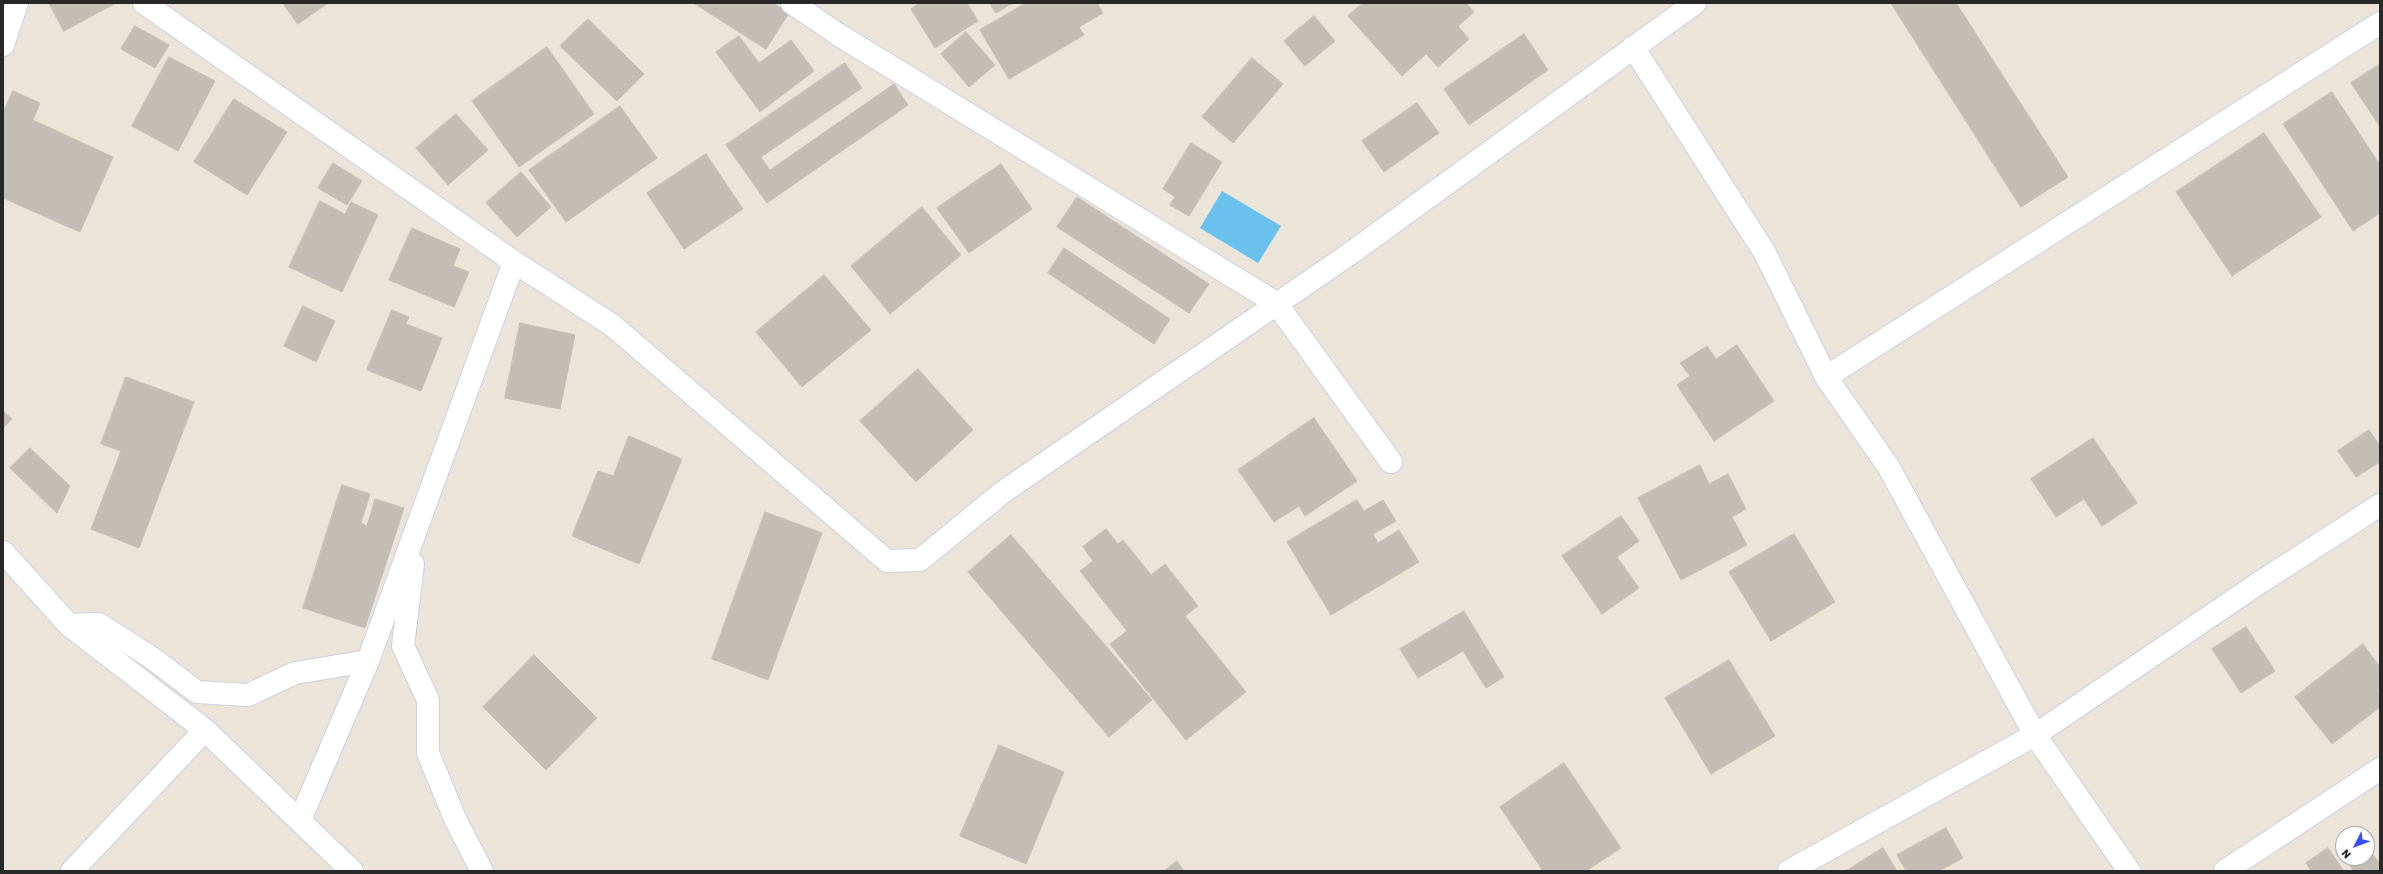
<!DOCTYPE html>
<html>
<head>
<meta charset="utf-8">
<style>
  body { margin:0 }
  #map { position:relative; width:2383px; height:874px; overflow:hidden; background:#eae4d9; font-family:Rubik,sans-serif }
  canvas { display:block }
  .frame { position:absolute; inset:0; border:4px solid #282828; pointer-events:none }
  .north { position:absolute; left:2335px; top:826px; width:40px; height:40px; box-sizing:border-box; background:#fff; border:1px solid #a9a9a9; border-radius:50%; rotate:228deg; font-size:11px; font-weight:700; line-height:16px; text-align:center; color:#282828 }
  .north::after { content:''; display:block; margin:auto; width:14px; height:18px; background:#384ef8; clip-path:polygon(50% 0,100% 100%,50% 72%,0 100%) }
</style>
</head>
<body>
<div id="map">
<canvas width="2383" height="874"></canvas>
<div class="frame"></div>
<div class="north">N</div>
</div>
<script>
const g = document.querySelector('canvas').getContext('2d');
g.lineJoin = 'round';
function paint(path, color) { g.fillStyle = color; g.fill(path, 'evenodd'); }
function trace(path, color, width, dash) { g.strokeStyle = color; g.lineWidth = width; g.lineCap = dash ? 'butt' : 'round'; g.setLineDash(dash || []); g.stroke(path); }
const water = new Path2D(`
  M1222 191 1281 226 1258 263 1200 228Z`);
const building = new Path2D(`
  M49 3H116L64 31Z
  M283 3H328L298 24Z
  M694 3H773L789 13 766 49Z
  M920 3H967L978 21 935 48 911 9Z
  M990 3H1013L996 13Z
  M1026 3H1097L1103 13 1079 27 1084 35 1009 79 980 30Z
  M1363 3H1466L1474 12 1458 26 1469 39 1438 67 1426 54 1402 76 1348 16Z
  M1891 3H1956L2068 177 2021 207Z
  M1314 16 1335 41 1305 66 1284 41Z
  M588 19 644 74 617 101 560 46Z
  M135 26 169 45 155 68 121 49Z
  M966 32 995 65 969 87 941 54Z
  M1524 34 1548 70 1469 125 1444 89Z
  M739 36 759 63 791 40 814 71 760 112 716 52Z
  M547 47 594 114 519 167 472 101Z
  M169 57 215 81 178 151 132 126Z
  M1252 58 1283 84 1233 143 1202 117Z
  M845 63 862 88 761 157 770 170 894 84 908 105 767 203 726 145Z
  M2380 64V127L2351 83Z
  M13 91 40 103 33 120 113 157 80 232 3 198V113Z
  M2332 92 2380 165V213L2353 231 2283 124Z
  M234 99 287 132 247 195 194 162Z
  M1417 103 1439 133 1384 172 1362 141Z
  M620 106 657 158 566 222 529 170Z
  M456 114 488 150 448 185 416 148Z
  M2264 133 2321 217 2232 276 2176 192Z
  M1191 143 1222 162 1189 216 1170 205 1175 197 1163 189Z
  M706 154 743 209 684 249 647 193Z
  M333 163 362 181 347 205 318 188Z
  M1001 164 1032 209 969 253 937 208Z
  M521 172 551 207 517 237 486 203Z
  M1077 197 1209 284 1189 313 1057 227Z
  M320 201 345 214 351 202 378 215 342 292 289 267Z
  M922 207 961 255 890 314 851 266Z
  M412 228 460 249 453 266 469 272 454 307 389 280Z
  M1064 248 1170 319 1154 344 1048 273Z
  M824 275 871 330 802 387 756 332Z
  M303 306 335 321 316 362 284 346Z
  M392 310 409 317 406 324 442 338 421 391 367 370Z
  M520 323 575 335 560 409 505 398Z
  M1737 345 1774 401 1714 441 1677 385 1690 376 1680 363 1707 346 1716 359Z
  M918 369 973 430 916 482 860 421Z
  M126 377 194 402 139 548 91 529 121 451 101 444Z
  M3 411 12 419 3 428Z
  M1314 418 1357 481 1305 516 1299 506 1274 522 1238 470Z
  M2369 430 2380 446V462L2356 477 2338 451Z
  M629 436 682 459 639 564 572 536 598 471 613 476Z
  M2093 438 2137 503 2102 526 2084 499 2056 517 2031 479Z
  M30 448 70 486 57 513 10 468Z
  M1700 465 1709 484 1728 474 1746 509 1732 517 1747 545 1681 580 1638 498Z
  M342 485 370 494 361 523 367 526 375 499 404 508 365 628 303 608Z
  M1357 500 1364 511 1383 500 1396 521 1373 534 1378 543 1399 530 1419 562 1331 615 1287 542Z
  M765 512 822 533 768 680 712 659Z
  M1621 516 1639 541 1617 557 1639 588 1602 614 1562 556Z
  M1106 529 1118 544 1123 540 1151 575 1165 564 1198 606 1185 616 1246 692 1186 740 1110 644 1127 631 1080 571 1093 561 1083 547Z
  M1794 534 1835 602 1771 641 1729 572Z
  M1011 535 1152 700 1109 737 968 572Z
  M1464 611 1504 677 1486 688 1463 651 1418 678 1400 649Z
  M2246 627 2275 671 2241 693 2212 649Z
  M2363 644 2380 667V689L2377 691 2380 694V707L2332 744 2295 697Z
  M534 655 597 718 546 770 483 707Z
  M1729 660 1775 736 1711 774 1665 698Z
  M999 745 1064 772 1026 864 960 836Z
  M1564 763 1621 848 1586 871H1543L1500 807Z
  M1946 828 1963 858 1939 871H1906L1897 855Z
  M1883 848 1897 871H1846Z
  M2328 848 2344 871H2311L2306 863Z
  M2371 852 2380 864V871H2354L2350 866 2362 858H2367V855Z
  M1177 861 1184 871H1164Z`);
const minor = new Path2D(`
  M144 3 514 262 612 325 887 561 920 560 1003 492 1351 253 1695 3
  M792 3 839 35 1276 303 1391 462
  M3 45 17 3
  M1633 47 1765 253 1826 377 1888 466 2035 735 2129 871
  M1826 377 2380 23
  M3 552 69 625 205 730 352 871
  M413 564 403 646 428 700V753L456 821 482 871
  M69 625 99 624 152 658 197 692 248 695 295 673 368 661
  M300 820 368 661 514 262
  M72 871 205 730
  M1789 871 2035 735 2259 583 2380 505
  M2225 871 2380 769`);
paint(water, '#6bc1ed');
paint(building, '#c2beb6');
trace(building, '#c5c0b3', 1);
trace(minor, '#ced0e1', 24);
trace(minor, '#fff', 22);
</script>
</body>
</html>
